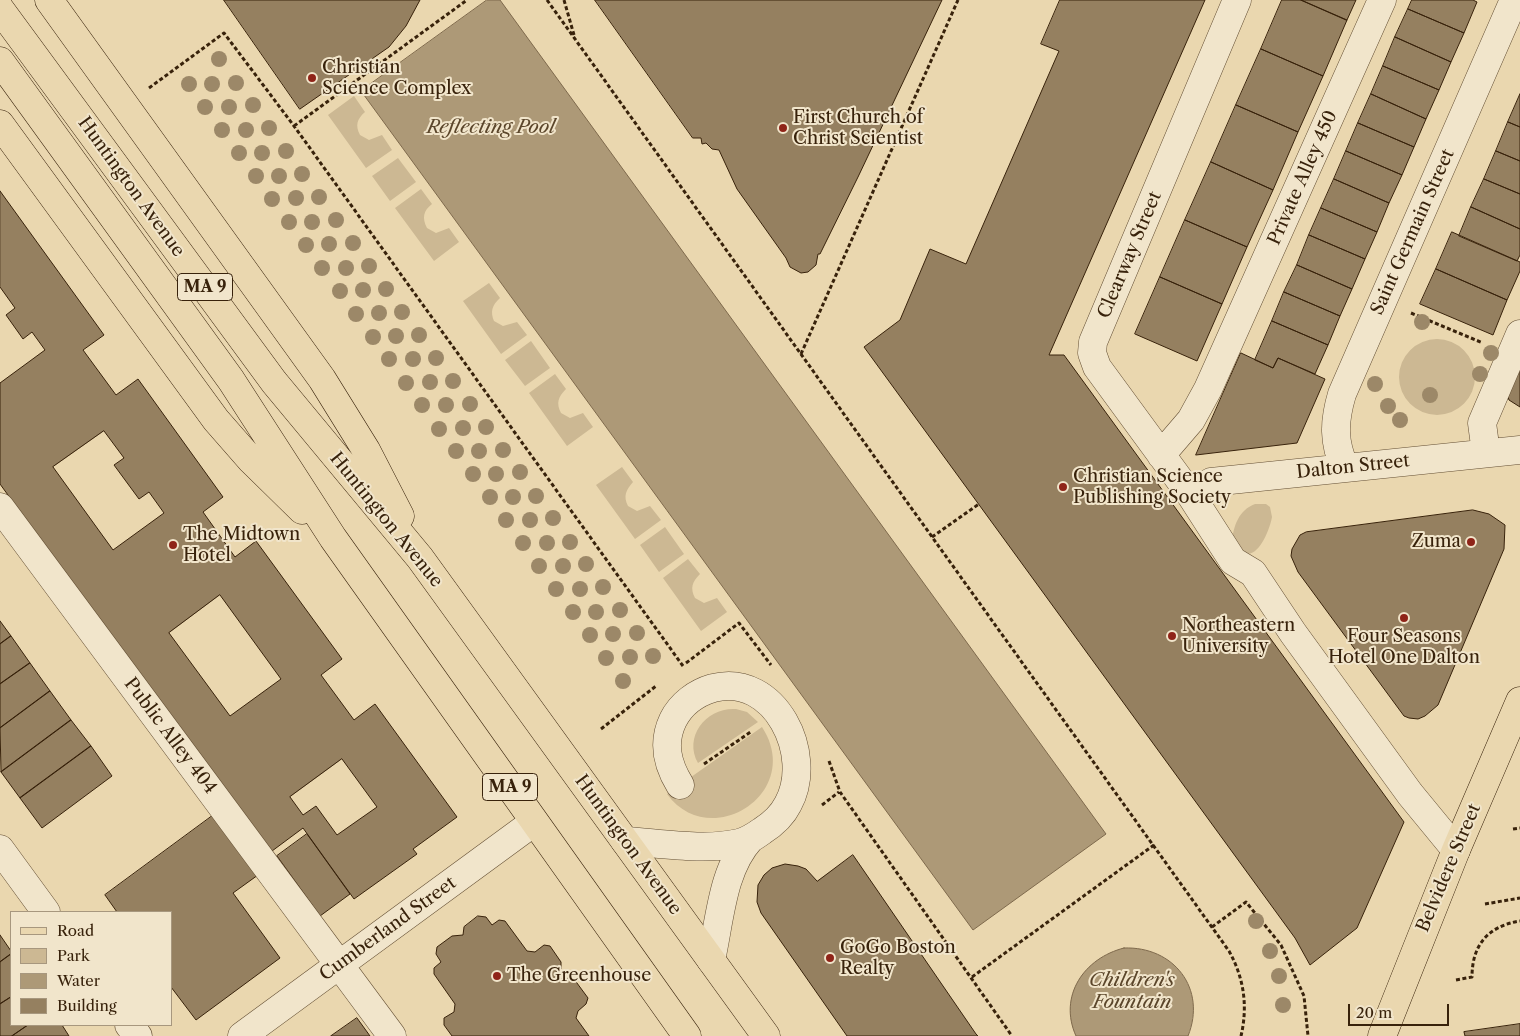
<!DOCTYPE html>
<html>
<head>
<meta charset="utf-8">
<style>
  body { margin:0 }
  #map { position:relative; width:1520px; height:1036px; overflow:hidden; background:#ead7af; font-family:"Libre Caslon Text",serif }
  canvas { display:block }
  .legend { position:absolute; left:10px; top:911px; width:162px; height:115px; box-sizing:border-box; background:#f1e5cb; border:1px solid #a7977e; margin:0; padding:6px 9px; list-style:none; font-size:15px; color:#38220b }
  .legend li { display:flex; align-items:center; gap:10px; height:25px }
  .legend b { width:25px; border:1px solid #a7977e }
  .scale { position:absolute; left:1348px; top:1004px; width:101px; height:22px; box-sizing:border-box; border:2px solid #38220b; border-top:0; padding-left:6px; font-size:15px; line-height:18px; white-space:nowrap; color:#38220b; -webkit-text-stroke:4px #f1e5cb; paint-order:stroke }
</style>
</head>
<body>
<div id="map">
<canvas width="1520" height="1036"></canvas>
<ul class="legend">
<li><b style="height:6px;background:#ead7af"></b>Road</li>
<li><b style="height:14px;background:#ccb893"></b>Park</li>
<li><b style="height:14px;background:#ad9977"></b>Water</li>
<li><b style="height:14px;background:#958060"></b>Building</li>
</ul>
<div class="scale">20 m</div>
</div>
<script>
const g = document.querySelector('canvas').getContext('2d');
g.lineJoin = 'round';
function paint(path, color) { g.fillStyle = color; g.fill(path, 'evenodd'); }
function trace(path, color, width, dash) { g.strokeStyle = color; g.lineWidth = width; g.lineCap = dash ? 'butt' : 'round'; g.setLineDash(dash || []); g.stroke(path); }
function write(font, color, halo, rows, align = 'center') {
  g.font = font + ' "Libre Caslon Text",serif'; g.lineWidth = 4; g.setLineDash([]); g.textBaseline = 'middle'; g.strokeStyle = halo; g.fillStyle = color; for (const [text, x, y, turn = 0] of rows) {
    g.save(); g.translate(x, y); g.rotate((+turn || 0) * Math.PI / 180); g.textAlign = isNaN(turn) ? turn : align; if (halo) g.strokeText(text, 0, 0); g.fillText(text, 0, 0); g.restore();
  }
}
const green = new Path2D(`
  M354 96 365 112C357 119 355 125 360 135L369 140 382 135 392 150 366 168 328 115Z
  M398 158 416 182 390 201 372 176Z
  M421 189 432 204C423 211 422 218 427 228L436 233 449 228 459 242 434 261 395 208Z
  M489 283 500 298C492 305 490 312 494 321L503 326 517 322 527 335 501 354 463 301Z
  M1399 377a38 38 0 1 1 76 0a38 38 0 1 1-76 0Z
  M531 341 550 368 525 386 505 360Z
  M555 374 566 389C558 397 556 403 561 413L570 418 583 413 593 427 567 446 529 393Z
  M622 467 633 482C626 490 623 496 628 506L637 511 650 506 661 520 635 539 596 485Z
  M1255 504H1266L1270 507 1272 517C1270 528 1261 553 1248 554L1232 543C1233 526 1239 510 1255 504Z
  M665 527 684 554 659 572 640 545Z
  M688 559 700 574C692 582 690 588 695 598L704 603 717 598 727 612 701 631 663 578Z
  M736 709 747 712 758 722 698 763C683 736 707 707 736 709Z
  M762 727C805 793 710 853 667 794Z`);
const water = new Path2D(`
  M487 0H500L1106 834 973 930 361 91Z
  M1124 948C1174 946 1207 989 1188 1036H1076C1058 996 1084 958 1124 948Z`);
const building = new Path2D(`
  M224 0H420L406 26 389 47 300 109Z
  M595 0H942L858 177 820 254H818L816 265 808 272 801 273 790 267 786 258 737 189 719 150 712 149 706 143 702 144 701 138H693Z
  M1060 0H1205L1049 355H1064L1404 822 1357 928 1310 965 1295 938 864 347 900 320 930 249 966 264 1059 51 1041 44Z
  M1282 0H1301L1347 20 1323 76 1261 49Z
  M1301 0H1356L1347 20Z
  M1412 0H1473L1477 2 1464 33 1408 9Z
  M1408 9 1464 33 1451 62 1395 37Z
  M1395 37 1451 62 1439 90 1383 66Z
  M1261 49 1323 76 1298 132 1236 105Z
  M1383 66 1439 90 1426 119 1371 94Z
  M1371 94 1426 119 1414 147 1358 123Z
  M1520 94V127L1508 122Z
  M1236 105 1298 132 1273 190 1211 162Z
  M1508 122 1520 127V161L1496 151Z
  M1358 123 1414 147 1402 175 1346 151Z
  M1346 151 1402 175 1389 203 1334 179Z
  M1496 151 1520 161V194L1484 179Z
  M1211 162 1273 190 1247 247 1185 220Z
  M1334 179 1389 203 1377 232 1321 208Z
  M1484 179 1520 194V229L1471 207Z
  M0 191 104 335 83 350 116 395 138 379 223 497 203 512 235 557 256 541 342 659 321 675 354 720 375 704 457 817 413 849 417 854 354 899 303 828 268 854 0 484V383L45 350 32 332 23 339 6 315 15 308 0 287ZM104 431 124 458 114 465 139 499 149 492 164 513 113 550 53 467ZM220 595 281 679 230 716 169 633ZM342 759 377 807 337 835 316 806 303 815 290 797Z
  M1471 207 1520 229V255L1517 261 1459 236Z
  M1321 208 1377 232 1365 259 1309 235Z
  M1185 220 1247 247 1222 304 1160 277Z
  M1452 232 1520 262V271L1507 300 1436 269Z
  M1309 235 1365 259 1352 289 1297 265Z
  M1297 265 1352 289 1340 316 1284 292Z
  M1436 269 1507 300 1493 335 1420 304Z
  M1160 277 1222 304 1197 361 1135 334Z
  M1284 292 1340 316 1328 345 1272 321Z
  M1272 321 1328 345 1315 374 1278 358 1273 368 1255 360Z
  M1520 352V407L1509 400 1506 391Z
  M1241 353 1273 368 1278 358 1325 379 1297 443 1196 455Z
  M1473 510 1489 514 1505 525 1504 549 1438 705 1425 716 1418 719 1409 718 1404 716 1298 572 1291 556 1292 549 1300 535 1306 532Z
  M0 621 11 636 0 644Z
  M11 636 30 663 0 684V644Z
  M30 663 50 691 0 728V684Z
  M50 691 71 720 1 772 0 728Z
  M71 720 91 746 20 798 1 772Z
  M91 746 112 776 42 828 20 798Z
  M215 814 258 875 233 893 280 958 196 1020 171 987V912H117L105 895Z
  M307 834 350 894 320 916 277 856Z
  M853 855 976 1034 978 1036H847L761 913 757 902 758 885 764 875 772 868 785 864 798 866 806 869 817 881Z
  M478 916 486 917 492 925 499 920 505 921 527 951 535 952 544 945 550 946 561 962V969L556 971 563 981 568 978 574 979 588 998 586 1004 578 1011 576 1018 589 1036H452L444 1025V1018L454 1012 455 1004 434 974V968L441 962 436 954 437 947 452 936 463 935 464 927Z
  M0 935 11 951V954L0 962Z
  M11 954V997L0 1004V962Z
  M11 997V1025H28L12 1036H0V1004Z
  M357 1018 370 1036H331Z
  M1520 1024V1036H1465L1464 1032Z
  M28 1025H62L69 1036H12Z`);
const path = new Path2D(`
  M547 0 1229 951C1244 978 1248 1006 1241 1036
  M564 0 574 35
  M149 88 224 33 294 126 683 666
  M294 126 467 0
  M1411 313 1483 343
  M801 354 958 0
  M932 537 979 504
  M686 663 739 623 771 665
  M601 729 656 686
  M829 761 840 792 1012 1036
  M704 764 752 731
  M822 805 839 792
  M1513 829 1520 828
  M1485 904 1520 898
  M1212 927 1246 902 1281 945 1304 996 1308 1036
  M972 977 1154 845
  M1456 980 1472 977C1472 945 1488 926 1520 921`);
const minor = new Path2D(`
  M1237 0 1093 342 1092 353 1097 367 1190 494 1233 561 1253 573 1293 633 1410 794 1456 850
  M1486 453 1482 423 1520 334
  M1161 455 1191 420 1208 389 1382 0
  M1345 468C1333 442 1334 421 1342 394L1514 0
  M1190 494 1211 482 1520 450
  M0 507 392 1036
  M625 841C659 843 705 851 739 843 748 841 755 836 762 831 773 824 782 816 788 804 815 755 775 672 713 688 696 693 681 704 673 720 662 743 667 764 680 785
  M0 849 46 912
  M711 960C720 920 722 869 751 838
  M129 1025 138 1036
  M242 1036 534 822`);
const major = new Path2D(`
  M49 0 322 379 366 450 400 516
  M0 9 274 382 420 558 766 1036
  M0 61 231 380 333 538 687 1036
  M0 124 216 420 251 460 302 510
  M1382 1036 1456 850 1520 701`);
const trees = [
  [219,59],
  [236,83],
  [189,84],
  [212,84],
  [253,105],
  [205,107],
  [229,107],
  [269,128],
  [222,130],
  [246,130],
  [286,151],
  [239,153],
  [262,153],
  [302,174],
  [256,176],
  [279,176],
  [319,197],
  [296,198],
  [272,199],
  [336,220],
  [289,222],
  [312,222],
  [353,243],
  [329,244],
  [306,245],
  [369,266],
  [322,268],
  [346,268],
  [386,289],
  [363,290],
  [340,291],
  [402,312],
  [379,313],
  [356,314],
  [1422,322],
  [419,335],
  [396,336],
  [373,337],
  [1491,353],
  [436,358],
  [389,359],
  [413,359],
  [1480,374],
  [453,381],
  [430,382],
  [406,383],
  [1375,384],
  [1430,395],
  [470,404],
  [422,405],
  [446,405],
  [1388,406],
  [1400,420],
  [486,427],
  [463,428],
  [439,429],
  [503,450],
  [456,451],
  [479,451],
  [520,472],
  [473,474],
  [496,474],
  [536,496],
  [490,497],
  [513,497],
  [553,518],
  [506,520],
  [530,520],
  [570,542],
  [523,543],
  [547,543],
  [586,564],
  [539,566],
  [563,566],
  [603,587],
  [556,589],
  [580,589],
  [620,610],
  [573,612],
  [596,612],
  [637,633],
  [613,634],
  [590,635],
  [653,656],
  [630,657],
  [606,658],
  [623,681],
  [1256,921],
  [1270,951],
  [1279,976],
  [1283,1005]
];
const markers = [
  [312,78,5,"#8f2418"],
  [783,128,5,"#8f2418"],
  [1063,487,5,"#8f2418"],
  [1471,542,5,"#8f2418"],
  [173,545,5,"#8f2418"],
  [1404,618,5,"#8f2418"],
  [1172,636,5,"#8f2418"],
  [830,958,5,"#8f2418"],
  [497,976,5,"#8f2418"]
];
const shields = [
  [205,287,55],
  [510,787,55]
];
const shieldNames = [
  ["MA 9",205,287],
  ["MA 9",510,787]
];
const poiNames = [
  ["Christian",322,68],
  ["Science Complex",322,89],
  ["First Church of",793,118],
  ["Christ Scientist",793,139],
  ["Christian Science",1073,477],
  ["Publishing Society",1073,498],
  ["The Midtown",183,535],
  ["Hotel",183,556],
  ["Zuma",1461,542,"right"],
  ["Northeastern",1182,626],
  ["University",1182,647],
  ["Four Seasons",1404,637,"center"],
  ["Hotel One Dalton",1404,658,"center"],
  ["GoGo Boston",840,948],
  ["Realty",840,969],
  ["The Greenhouse",507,976]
];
const streetNames = [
  ["Private Alley 450",1303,178,-66],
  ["Huntington Avenue",131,187,54],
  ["Saint Germain Street",1413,232,-66],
  ["Clearway Street",1130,255,-67],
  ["Dalton Street",1353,467,-6],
  ["Huntington Avenue",386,520,51],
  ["Public Alley 404",170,736,53],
  ["Huntington Avenue",628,845,54],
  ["Belvidere Street",1449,868,-67],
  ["Cumberland Street",388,929,-36]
];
const waterNames = [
  ["Reflecting Pool",491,128],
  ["Children's",1132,981],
  ["Fountain",1132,1003]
];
paint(green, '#ccb893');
paint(water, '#ad9977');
trace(water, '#7e694c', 1);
paint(building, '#958060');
trace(building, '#38220b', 1);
trace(minor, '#644f34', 29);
trace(major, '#38220b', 29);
trace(path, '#38220b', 3, [4, 2.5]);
trace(minor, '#f1e5cb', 28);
trace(major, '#ead7af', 28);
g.fillStyle = '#9c8868';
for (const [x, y] of trees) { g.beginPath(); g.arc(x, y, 8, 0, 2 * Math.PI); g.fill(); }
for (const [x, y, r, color] of markers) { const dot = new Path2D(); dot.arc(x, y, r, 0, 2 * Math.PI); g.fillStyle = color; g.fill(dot); trace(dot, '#f1e5cb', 2); }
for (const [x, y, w] of shields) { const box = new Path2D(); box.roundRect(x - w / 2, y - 13.5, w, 27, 4); g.fillStyle = '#f1e5cb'; g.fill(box); trace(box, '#38220b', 1); }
write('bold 16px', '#38220b', null, shieldNames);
write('18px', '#38220b', '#f1e5cb', poiNames, 'left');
write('18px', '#38220b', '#f1e5cb', streetNames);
write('italic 19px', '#5b462b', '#f1e5cb', waterNames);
</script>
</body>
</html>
